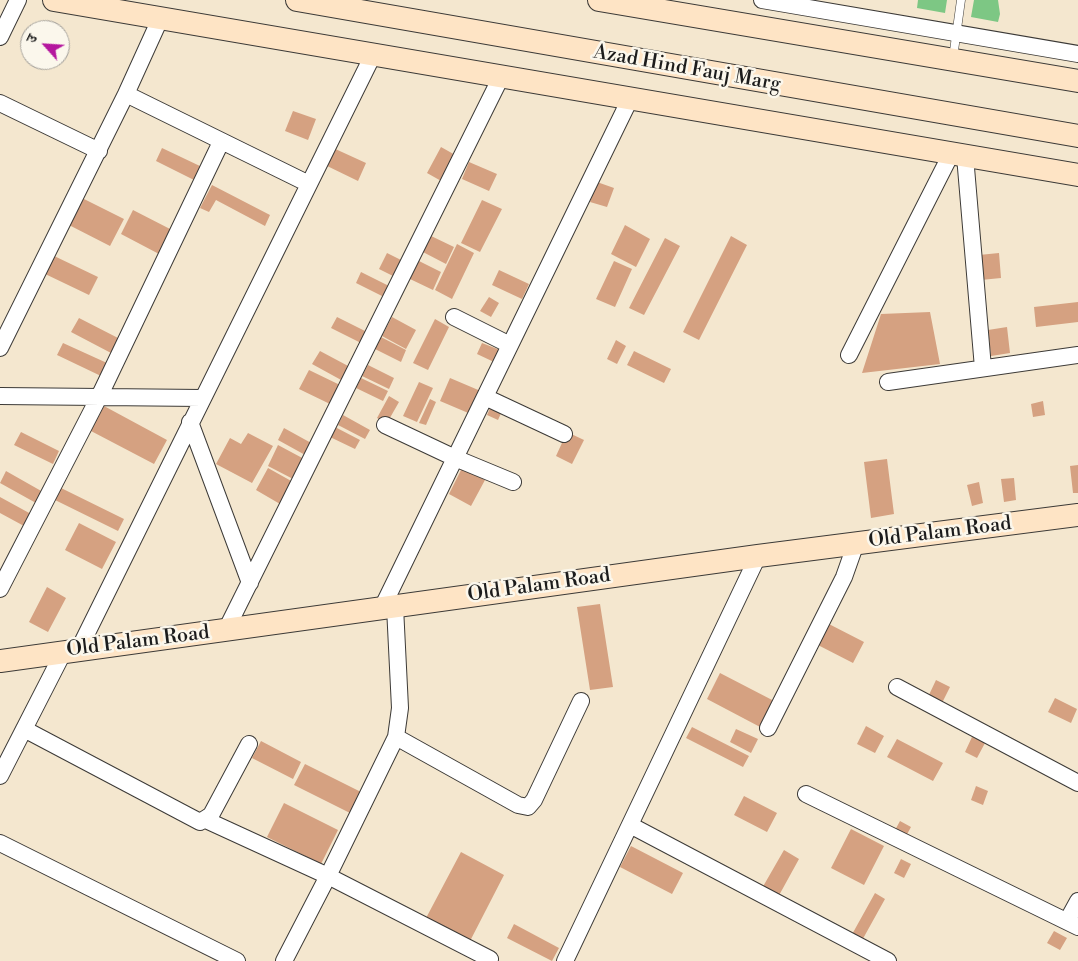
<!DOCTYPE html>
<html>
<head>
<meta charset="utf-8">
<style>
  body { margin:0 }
  #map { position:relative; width:1078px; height:961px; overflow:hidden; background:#f4e7cf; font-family:"Libre Bodoni","Noto Serif Devanagari",serif }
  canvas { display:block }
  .north { position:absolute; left:20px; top:20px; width:50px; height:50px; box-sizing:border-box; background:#fbf7ec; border:1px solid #a29f99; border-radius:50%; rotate:296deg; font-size:14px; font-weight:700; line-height:20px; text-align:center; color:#1c1c1c }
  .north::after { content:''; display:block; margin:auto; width:18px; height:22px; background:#b5179e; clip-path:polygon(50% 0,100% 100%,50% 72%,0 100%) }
</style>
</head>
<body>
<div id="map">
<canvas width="1078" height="961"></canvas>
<div class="north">उ</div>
</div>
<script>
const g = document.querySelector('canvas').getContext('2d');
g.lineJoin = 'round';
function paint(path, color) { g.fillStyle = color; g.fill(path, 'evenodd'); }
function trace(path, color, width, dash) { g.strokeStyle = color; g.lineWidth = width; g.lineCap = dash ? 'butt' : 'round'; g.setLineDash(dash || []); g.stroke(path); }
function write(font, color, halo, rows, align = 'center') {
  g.font = font + ' "Libre Bodoni",serif'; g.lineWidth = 5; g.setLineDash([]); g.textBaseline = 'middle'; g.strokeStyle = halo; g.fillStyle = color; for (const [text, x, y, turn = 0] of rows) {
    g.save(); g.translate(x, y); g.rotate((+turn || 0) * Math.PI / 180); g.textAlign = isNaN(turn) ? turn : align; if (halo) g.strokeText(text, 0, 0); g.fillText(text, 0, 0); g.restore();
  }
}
const green = new Path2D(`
  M918 0H947L945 13 917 8Z
  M974 0H998L1000 14 998 22 971 17Z`);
const building = new Path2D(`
  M293 111 316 119 308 140 285 131Z
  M331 147 366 163 358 181 323 164Z
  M441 147 457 156 443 182 427 173Z
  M162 148 202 167 196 181 156 161Z
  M469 162 497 174 489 191 462 179Z
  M597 182 614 188 607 207 590 202Z
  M212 185 270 215 265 226 216 200 209 212 200 208Z
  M80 197 124 219 110 246 67 224Z
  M482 200 502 209 480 252 461 243Z
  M133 210 172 230 159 254 121 234Z
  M625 225 650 239 636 267 611 254Z
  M429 235 454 247 446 264 421 251Z
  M731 236 747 245 699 340 683 332Z
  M665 238 680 246 644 315 629 308Z
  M457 244 474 253 452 299 435 290Z
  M387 253 403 261 395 277 379 269Z
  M999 253 1001 278 981 280 979 255Z
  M50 254 98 277 89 295 41 272Z
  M419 261 441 272 433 290 410 279Z
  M614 261 632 269 615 307 596 299Z
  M499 270 529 284 522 299 492 285Z
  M361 272 391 287 386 298 356 283Z
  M489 297 499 303 491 317 480 311Z
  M1078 302V322L1036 327 1034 307Z
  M930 312 940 364 862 373 881 314Z
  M337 317 367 332 361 343 331 328Z
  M392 317 416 330 406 349 382 336Z
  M79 318 118 338 111 353 71 332Z
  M435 319 449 327 428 370 413 363Z
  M1007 327 1010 353 991 356 988 330Z
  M379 336 406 350 401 362 373 348Z
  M616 340 626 346 617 364 607 359Z
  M63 343 107 363 101 376 57 355Z
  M482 343 500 350 494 362 477 354Z
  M320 351 350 367 343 381 312 364Z
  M634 351 671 369 664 383 627 365Z
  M368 365 394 378 389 389 362 376Z
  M309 370 340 385 330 404 299 389Z
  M361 378 388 391 383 401 356 388Z
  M450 378 483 392 473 415 440 401Z
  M419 382 433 388 417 422 403 416Z
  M389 396 399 402 387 423 377 418Z
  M430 399 436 402 426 425 419 423Z
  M1043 401 1045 415 1033 417 1031 404Z
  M104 406 167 440 154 464 91 431Z
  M491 406 502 411 498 420 487 415Z
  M343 415 370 430 365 439 338 425Z
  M335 427 360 440 355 449 330 437Z
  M284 428 313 444 307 456 278 440Z
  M21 432 59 451 53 464 14 445Z
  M567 432 584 440 572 464 556 456Z
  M248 433 273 446 252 483 216 464 230 438 241 444Z
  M278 445 306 460 295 480 268 466Z
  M887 459 894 514 871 518 864 462Z
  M1078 465V493H1073L1070 466Z
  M268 468 293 482 280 504 256 490Z
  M462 468 485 480 471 506 449 494Z
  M6 471 43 492 36 503 0 483Z
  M1014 478 1016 500 1004 502 1001 479Z
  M979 482 983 503 972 506 967 485Z
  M59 487 124 519 118 531 53 499Z
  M0 497 31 514 24 526 0 513Z
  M79 523 116 542 102 569 65 550Z
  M47 587 66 598 48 632 29 622Z
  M600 604 613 687 590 690 577 607Z
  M825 622 864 642 853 663 814 643Z
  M720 673 776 702 762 728 707 699Z
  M936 680 950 687 942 703 928 697Z
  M1055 698 1077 709 1071 723 1048 712Z
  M866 726 884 736 875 753 857 744Z
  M692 727 749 756 743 767 686 738Z
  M736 729 758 739 751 753 730 742Z
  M972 737 985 743 977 758 965 752Z
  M897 739 943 763 933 781 887 757Z
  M261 741 301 762 293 779 252 758Z
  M305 764 361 792 350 813 294 785Z
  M976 786 988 791 983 805 971 800Z
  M744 796 777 813 767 832 734 815Z
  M284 803 338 830 321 864 267 837Z
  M900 821 911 827 905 838 894 832Z
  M851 829 884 846 864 885 831 868Z
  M631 846 683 873 672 894 620 867Z
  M784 850 799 859 777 899 761 890Z
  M461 852 504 875 469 943 425 920Z
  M901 859 911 864 904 878 894 873Z
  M875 893 885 899 860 944 850 938Z
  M514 924 559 948 552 961 507 938Z
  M1054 931 1067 938 1060 950 1047 943Z`);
const lane = new Path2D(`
  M953 58 961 0`);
const street = new Path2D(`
  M762 0 1078 54
  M0 37 18 0
  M126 94 309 184
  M0 103 99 151
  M965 156 983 368
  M454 317 510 345
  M0 348 126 94 161 17
  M849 355 951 154
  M888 382 1078 355
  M0 396 202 398
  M485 397 564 434
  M190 422 250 583
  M385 425 455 458 513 482
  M0 589 99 397 221 142
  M382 608 630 99
  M226 630 501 77
  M79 649 373 55
  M897 687 1078 783
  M768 728 844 577 856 543
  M24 729 200 822 211 815 249 744
  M396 737 518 805 528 807 534 800 581 701
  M0 776 64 651
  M806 794 1078 927
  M206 820 328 876 490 959
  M630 825 888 961
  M0 843 237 961
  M1067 921 1078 901
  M284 961 328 876 396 737 400 708 395 607
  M565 961 758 556`);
const secondary = new Path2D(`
  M54 0 1078 175
  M297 0 1078 136
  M599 0 1078 81
  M0 661 758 556 1078 515`);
const streetNames = [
  ["Azad Hind Fauj Marg",687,69,10],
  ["Old Palam Road",940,533,-7],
  ["Old Palam Road",539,586,-8],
  ["Old Palam Road",138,642,-7]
];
paint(green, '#7dc784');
paint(building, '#d5a181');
trace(lane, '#3c3a37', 9);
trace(street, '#3c3a37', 18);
trace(secondary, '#3c3a37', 24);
trace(lane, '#fff', 8);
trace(street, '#fff', 16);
trace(secondary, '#fee4c5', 22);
write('20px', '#1c1c1c', '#fbf7ec', streetNames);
</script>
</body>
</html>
